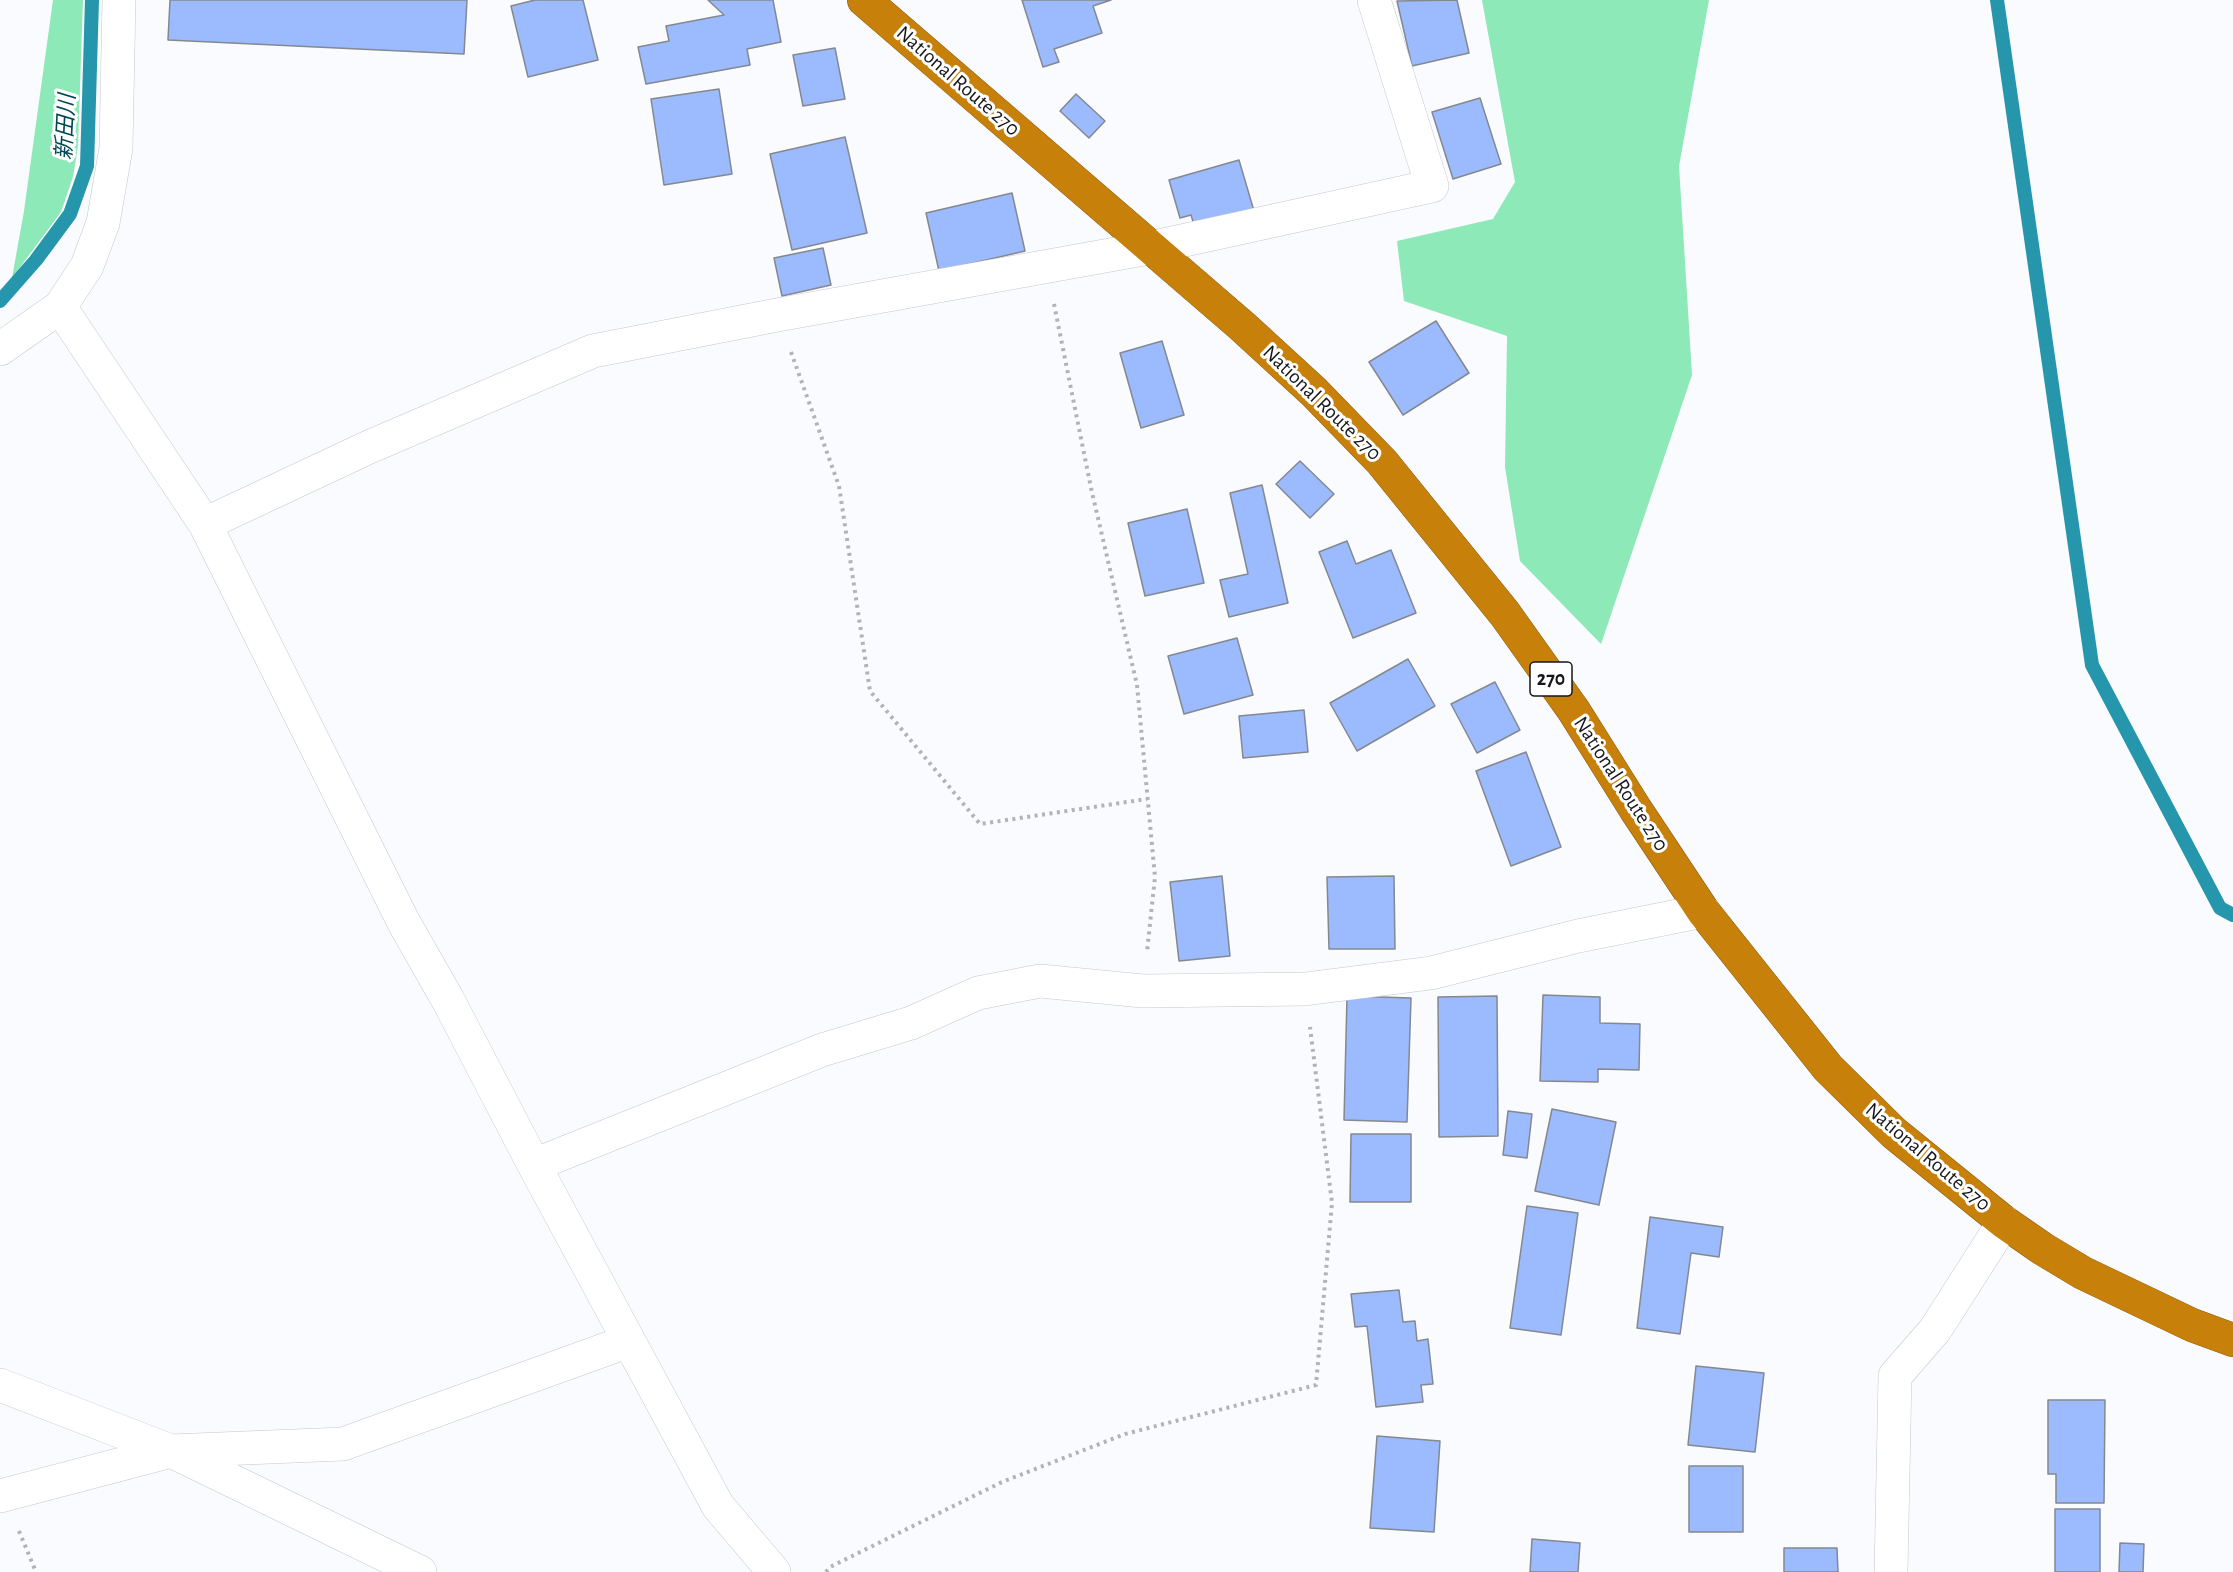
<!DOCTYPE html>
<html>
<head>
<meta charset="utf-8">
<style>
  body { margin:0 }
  canvas { display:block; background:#f9fbfe }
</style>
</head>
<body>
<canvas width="2233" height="1572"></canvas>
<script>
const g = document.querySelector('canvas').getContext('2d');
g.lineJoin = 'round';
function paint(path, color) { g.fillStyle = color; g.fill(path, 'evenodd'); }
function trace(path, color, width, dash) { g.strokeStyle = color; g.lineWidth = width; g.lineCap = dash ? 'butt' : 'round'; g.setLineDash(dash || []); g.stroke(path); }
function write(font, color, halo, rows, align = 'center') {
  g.font = font + ' "Alegreya Sans","Noto Sans JP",sans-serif'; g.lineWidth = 6; g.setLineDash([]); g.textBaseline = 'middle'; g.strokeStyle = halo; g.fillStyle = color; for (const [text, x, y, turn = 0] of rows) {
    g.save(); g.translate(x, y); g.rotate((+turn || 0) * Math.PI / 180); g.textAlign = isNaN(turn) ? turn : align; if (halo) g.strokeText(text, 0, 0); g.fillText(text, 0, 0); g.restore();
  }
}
const green = new Path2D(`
  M53 0H83L78 146 73 177 61 212 12 278 24 211Z
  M1482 0H1709L1679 166 1692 375 1601 644 1520 561 1505 467 1507 336 1404 301 1397 241 1493 219 1515 182Z`);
const stream = new Path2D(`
  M1997 0 2092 665 2220 908 2233 915
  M0 301 36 260 70 214 87 166 92 0`);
const building = new Path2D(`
  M170 0H467L464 54 168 40Z
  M535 0H583L598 60 528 77 511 6Z
  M708 0H773L781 42 747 49 750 65 646 84 638 47 669 41 666 26 724 15Z
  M1022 0H1111L1093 6 1102 33 1054 49 1059 62 1043 67Z
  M1457 0 1469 53 1412 66 1397 1Z
  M835 48 845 99 803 106 793 55Z
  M719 89 732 174 664 185 651 99Z
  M1076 94 1105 121 1089 138 1060 111Z
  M1480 98 1501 164 1453 179 1432 112Z
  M845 137 867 233 792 250 770 154Z
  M1239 160 1254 211 1195 228 1191 215 1180 218 1169 180Z
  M1012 193 1025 251 939 271 926 213Z
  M823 248 831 285 782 296 774 258Z
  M1436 321 1469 373 1403 415 1369 362Z
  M1162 341 1184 415 1141 428 1120 353Z
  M1300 461 1334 494 1310 518 1276 484Z
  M1262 485 1288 603 1229 617 1220 580 1248 574 1230 493Z
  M1187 509 1204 583 1145 596 1128 523Z
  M1347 541 1356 564 1391 550 1416 613 1353 638 1319 552Z
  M1237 638 1253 695 1184 714 1168 656Z
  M1408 659 1435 706 1357 751 1330 703Z
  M1495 682 1520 730 1477 753 1451 704Z
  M1304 710 1308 752 1243 758 1239 716Z
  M1526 752 1561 847 1511 866 1476 771Z
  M1222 876 1230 956 1179 961 1170 882Z
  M1394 876 1395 949H1329L1327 877Z
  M1543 995 1600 997V1023L1640 1024 1639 1070 1598 1069V1082L1540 1081Z
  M1347 996 1411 998 1407 1122 1344 1120Z
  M1497 996 1498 1136 1439 1137 1438 997Z
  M1552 1109 1616 1122 1599 1205 1535 1191Z
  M1508 1111 1532 1114 1527 1158 1503 1155Z
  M1351 1134H1411V1202H1350Z
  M1527 1206 1578 1213 1561 1335 1510 1328Z
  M1650 1217 1723 1227 1719 1257 1691 1253 1680 1334 1637 1328Z
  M1399 1290 1403 1322 1415 1321 1417 1341 1428 1339 1433 1384 1421 1385 1423 1402 1376 1407 1367 1326 1355 1327 1351 1294Z
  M1696 1366 1764 1373 1755 1452 1688 1445Z
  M2048 1400H2105L2104 1503H2056V1474H2048Z
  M1377 1436 1440 1441 1434 1532 1370 1528Z
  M1689 1466H1743V1532H1689Z
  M2055 1509H2100V1572H2055Z
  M1532 1539 1580 1543 1578 1572H1530Z
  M2120 1543 2144 1544 2143 1572H2119Z
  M1784 1548H1837L1838 1572H1784Z`);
const path = new Path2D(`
  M1054 304 1091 488 1137 685 1155 877 1147 952
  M791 352 839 486 870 691 980 824 1147 799
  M19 1531 36 1572
  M826 1572 830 1567 1002 1482 1125 1434 1316 1385 1332 1203 1310 1027`);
const street = new Path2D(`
  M60 307 205 524 403 921 448 1000 534 1165 718 1506 774 1572
  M0 349 60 307 87 266 103 223 116 148 119 0
  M205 524 369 447 593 351 777 315 1149 248 1432 186 1374 0
  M534 1165 822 1050 911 1023 978 993 1040 981 1143 991 1305 989 1431 973 1578 936 1703 911
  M0 1385 171 1451 420 1572
  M0 1496 171 1451 343 1444 629 1341
  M1891 1572 1895 1376 1935 1330 2004 1222`);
const highway = new Path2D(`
  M864 0 1242 326 1314 392 1382 462 1505 614 1574 711 1636 810 1703 911 1828 1068 1894 1133 2004 1222 2043 1249 2083 1273 2192 1325 2233 1340`);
const shields = [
  [1551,679,42]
];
const shieldNames = [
  ["270",1551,679]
];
const streetNames = [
  ["National Route 270",958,81,41],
  ["National Route 270",1322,403,44],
  ["National Route 270",1621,784,57],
  ["National Route 270",1928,1157,40]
];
const waterNames = [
  ["新田川",66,127,-87]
];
paint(green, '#8de9b8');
trace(stream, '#2596ab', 14);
paint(building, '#9cbafe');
trace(building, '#84888f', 1.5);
trace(street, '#c4c7d0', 34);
trace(highway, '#895c10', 34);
trace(path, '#b1b3b6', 4, [3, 4.5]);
trace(street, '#fff', 33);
trace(highway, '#c7810b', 33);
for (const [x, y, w] of shields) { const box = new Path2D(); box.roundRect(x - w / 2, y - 17, w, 34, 4.5); g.fillStyle = '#fff'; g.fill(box); trace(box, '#16171a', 1.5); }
write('bold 20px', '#16171a', null, shieldNames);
write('21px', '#16171a', '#fff', streetNames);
write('italic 22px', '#024854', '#fff', waterNames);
</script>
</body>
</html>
